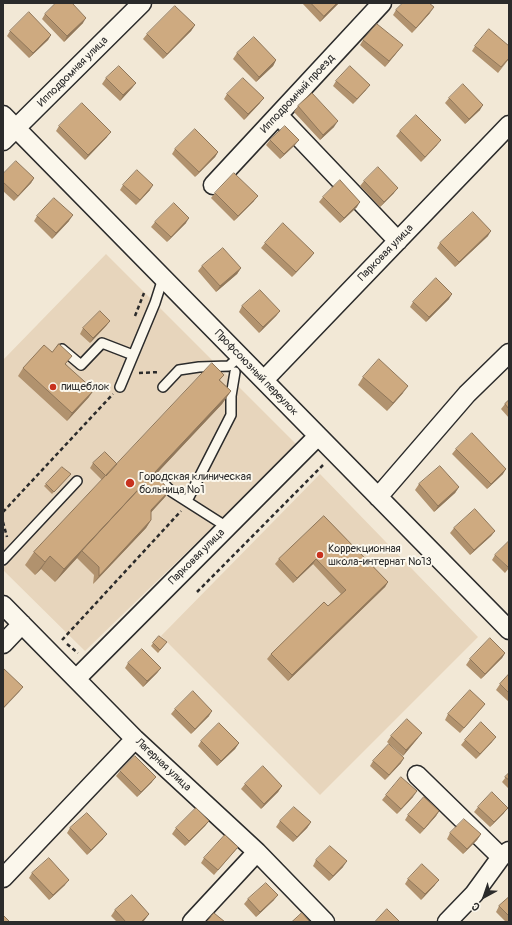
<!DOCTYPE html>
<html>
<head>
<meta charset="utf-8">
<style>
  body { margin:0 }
  #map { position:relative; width:512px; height:925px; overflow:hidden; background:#f2e8d6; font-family:Pangolin,sans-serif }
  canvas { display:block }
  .frame { position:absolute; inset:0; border:4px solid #2b2b2b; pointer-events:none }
  .north { position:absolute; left:464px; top:877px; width:40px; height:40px; -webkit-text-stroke:3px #fbf7ec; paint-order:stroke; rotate:220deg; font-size:11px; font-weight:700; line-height:16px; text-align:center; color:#2b2b2b }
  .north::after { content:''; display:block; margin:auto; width:14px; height:18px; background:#2b2b2b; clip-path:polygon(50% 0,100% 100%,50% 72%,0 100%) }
</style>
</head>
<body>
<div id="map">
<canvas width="512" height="925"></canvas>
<div class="frame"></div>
<div class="north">С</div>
</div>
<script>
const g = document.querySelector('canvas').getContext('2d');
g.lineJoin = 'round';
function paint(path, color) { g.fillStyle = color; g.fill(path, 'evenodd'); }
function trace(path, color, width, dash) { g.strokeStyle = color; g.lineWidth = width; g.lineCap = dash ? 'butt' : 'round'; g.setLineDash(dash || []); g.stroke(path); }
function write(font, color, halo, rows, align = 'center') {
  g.font = font + ' Pangolin,sans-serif'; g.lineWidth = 4; g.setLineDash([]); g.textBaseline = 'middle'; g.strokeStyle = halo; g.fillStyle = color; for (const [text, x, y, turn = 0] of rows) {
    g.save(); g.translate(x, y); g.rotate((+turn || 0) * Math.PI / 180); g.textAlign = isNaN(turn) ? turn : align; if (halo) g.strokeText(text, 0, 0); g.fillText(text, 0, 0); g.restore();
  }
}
const built = new Path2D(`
  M106 254 297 445 85 651 3 570V360Z
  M320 474 478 637 320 795 161 636Z`);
const path = new Path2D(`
  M135 316 144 293
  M139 373 160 372
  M3 512 113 394
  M3 522 7 537
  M197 592 323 465
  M62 640 181 511
  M67 644 78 653`);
const service = new Path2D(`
  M62 349 81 365 102 343 133 355
  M120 387 155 303 163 278
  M163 387 179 370 199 367 229 366 240 356
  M159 479 172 492 227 527
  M187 501 231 415V396L235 372
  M3 560 77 481`);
const minor = new Path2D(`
  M3 115 509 630
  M278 115 398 241
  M3 141 142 3
  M213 185 382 3
  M264 380 509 125
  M378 497 467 394 509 353
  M3 605 135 739 257 852 325 922
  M3 644 22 624
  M76 679 318 436
  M417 775 501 857
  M3 878 135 739
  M192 922 257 852
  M447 922 474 894 501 857 509 851`);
const wall = new Path2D(`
  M302 3H339L320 22Z
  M396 10 430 13 412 33 393 15Z
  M45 14 83 23 64 42 42 19Z
  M195 25 191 31 163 59 143 39 147 34Z
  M10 31 51 35 48 40 29 58 7 36Z
  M363 40 399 50 385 67 360 45Z
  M475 46 509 59 498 73 472 51Z
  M237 53 276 60 273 66 256 82 233 59Z
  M106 78 136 83 132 88 120 101 102 84Z
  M336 81 366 90 353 104 333 86Z
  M227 94 260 103 244 120 224 99Z
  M449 98 480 110 465 124 445 103Z
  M298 106 334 127 320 140 294 112Z
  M59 126 107 137 85 160 56 131Z
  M400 131 437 145 421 162 396 136Z
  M270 140 295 145 280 159 266 145Z
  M175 149 218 152 215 157 195 177 172 154Z
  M3 174 34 178 31 183 14 201 3 191Z
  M364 181 394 193 380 207 360 186Z
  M123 185 150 190 136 205 120 190Z
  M215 193 254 201 234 221 211 198Z
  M323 197 357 207 340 223 319 202Z
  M37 216 69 221 52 239 34 221Z
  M155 222 186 223 167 242 151 227Z
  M488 236 455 267 437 248 440 243Z
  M265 243 314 253 310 258 292 277 261 248Z
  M202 266 241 268 237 274 216 292 198 271Z
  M449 299 426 322 410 307 413 302Z
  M242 306 280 311 276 316 259 333 239 312Z
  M110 321 106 326 90 343 80 334 83 328Z
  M66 364 89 397 67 421 18 376 23 368Z
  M224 375 220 380 231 391 222 404 155 475 170 490 165 497 151 512V520L146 528 93 584 94 575 77 558 55 582 41 569 35 575 25 565 34 552 102 480 90 468 93 463 117 464Z
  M363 377 403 393 387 411 358 385Z
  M509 400V418L501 409 505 404Z
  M456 449 503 474 487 489 452 454Z
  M71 474 52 494 44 486 46 484Z
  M419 484 459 487 455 493 434 512 415 490Z
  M324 516 388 582 385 587 288 681 267 659 271 654 328 606 341 594 313 564 293 583 275 564 279 559Z
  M454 528 495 531 491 536 470 555 450 533Z
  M495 555 509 568 505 573 492 560Z
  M167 642 158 653 151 646 153 643Z
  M505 653 502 658 481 679 466 665 470 659Z
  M128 663 161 668 157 673 143 687 125 668Z
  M509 674V702L496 690 500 684Z
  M485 704 481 709 460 733 445 720 448 714Z
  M175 709 209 716 191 734 171 714Z
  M391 736 418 738 403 756 387 742Z
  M465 740 492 742 476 759 461 745Z
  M201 741 239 743 235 749 217 766 198 746Z
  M373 761 401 763 385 780 370 766Z
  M120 771 152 782 137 797 116 776Z
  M509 773V789L502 782Z
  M245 784 282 786 278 792 261 809 241 789Z
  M386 795 413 797 397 814 382 800Z
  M478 807 504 813 490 827 474 812Z
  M439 811 436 816 420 834 405 820 408 815Z
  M209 821 205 826 185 846 172 834 176 828Z
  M280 821 311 822 307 828 293 842 276 827Z
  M70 828 103 839 87 855 67 833Z
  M450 833 481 834 477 840 463 854 447 839Z
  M238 847 234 852 214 875 201 863 204 858Z
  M316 860 343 867 329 881 313 866Z
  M32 873 65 885 49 900 29 878Z
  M408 879 435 885 421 900 405 884Z
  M509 897V922H506L496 912 499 906Z
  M248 899 274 900 256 917 244 904Z
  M115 910 149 914 143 922H117L111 916Z`);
const shadedWall = new Path2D(`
  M337 3H339L320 22 324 16Z
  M434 7 430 13 412 33 416 28Z
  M86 18 83 23 64 42 67 36Z
  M195 25 191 31 163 59 167 54Z
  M51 35 48 40 29 58 33 53Z
  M403 45 399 50 385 67 389 61Z
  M276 60 273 66 256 82 259 77Z
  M136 83 132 88 120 101 123 95Z
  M370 85 366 90 353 104 357 99Z
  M264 98 260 103 244 120 248 114Z
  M483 105 480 110 465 124 469 119Z
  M338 121 334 127 320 140 323 135Z
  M111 132 107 137 85 160 88 155Z
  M299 140 295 145 280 159 284 154Z
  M441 140 437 145 421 162 425 157Z
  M218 152 215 157 195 177 199 172Z
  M34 178 31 183 14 201 18 196Z
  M153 185 150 190 136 205 140 200Z
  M398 188 394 193 380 207 384 202Z
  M258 196 254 201 234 221 238 216Z
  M360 202 357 207 340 223 344 218Z
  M73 215 69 221 52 239 56 233Z
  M189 218 186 223 167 242 171 237Z
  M491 231 488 236 455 267 459 262Z
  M314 253 310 258 292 277 296 272Z
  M241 268 237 274 216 292 220 286Z
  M452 294 449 299 426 322 429 317Z
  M280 311 276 316 259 333 263 327Z
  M110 321 106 326 90 343 93 338Z
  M408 386 403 393 387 411 393 403Z
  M94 390 89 397 67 421 72 413Z
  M231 391 222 404 83 552 82 551 77 558 55 582 64 569Z
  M506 469 503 474 487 489 491 484Z
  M459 487 455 493 434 512 438 506Z
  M170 490 165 497 146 518 151 510Z
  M151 520 146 528 93 584 99 576Z
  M495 531 491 536 470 555 474 550Z
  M50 556 41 569 35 575 45 562Z
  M316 559 313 564 293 583 297 578Z
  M388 582 385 587 288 681 292 675Z
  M505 653 502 658 481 679 485 674Z
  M161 668 157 673 143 687 147 681Z
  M23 687 19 692 3 709V708Z
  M212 711 209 716 191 734 195 729Z
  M422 733 418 738 403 756 406 750Z
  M496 737 492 742 476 759 480 754Z
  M239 743 235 749 217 766 221 761Z
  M404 758 401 763 385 780 389 775Z
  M156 777 152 782 137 797 141 792Z
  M282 786 278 792 261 809 264 804Z
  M417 791 413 797 397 814 401 809Z
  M508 808 504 813 490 827 494 822Z
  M439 811 436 816 420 834 424 829Z
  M209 821 205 826 185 846 189 841Z
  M311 822 307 828 293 842 297 837Z
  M107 834 103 839 87 855 91 850Z
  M481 834 477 840 463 854 467 849Z
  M347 861 343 867 329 881 333 876Z
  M69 880 65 885 49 900 53 895Z
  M439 880 435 885 421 900 425 894Z
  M278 895 274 900 256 917 260 912Z
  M149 914 143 922H141Z`);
const building = new Path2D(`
  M56 3H72L86 18 67 36 45 14Z
  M311 3H337L324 16Z
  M403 3H429L434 7 416 28 396 10Z
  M175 6 195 25 167 54 147 34Z
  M29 12 51 35 33 53 10 31Z
  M377 24 403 45 389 61 363 40Z
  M489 29 509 46V58L501 67 475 46Z
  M254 37 276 60 259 77 237 53Z
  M119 66 136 83 123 95 106 78Z
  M350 66 370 85 357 99 336 81Z
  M243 78 264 98 248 114 227 94Z
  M463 84 483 105 469 119 449 98Z
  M312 93 338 121 323 135 298 106Z
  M82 103 111 132 88 155 59 126Z
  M416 115 441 140 425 157 400 131Z
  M285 126 299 140 284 154 270 140Z
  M195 129 218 152 199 172 175 149Z
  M16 161 34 178 18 196 3 182V174Z
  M378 167 398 188 384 202 364 181Z
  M137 170 153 185 140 200 123 185Z
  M234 173 258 196 238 216 215 193Z
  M340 180 360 202 344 218 323 197Z
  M54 198 73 215 56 233 37 216Z
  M174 203 189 218 171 237 155 222Z
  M473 212 491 231 459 262 440 243Z
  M283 223 314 253 296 272 265 243Z
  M223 248 241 268 220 286 202 266Z
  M436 278 452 294 429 317 413 302Z
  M260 290 280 311 263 327 242 306Z
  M100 311 110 321 93 338 83 328Z
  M59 344 72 356 65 364 94 390 72 413 23 368 44 345 52 352Z
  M379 359 408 386 393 403 363 377Z
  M212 363 224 375 219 380 231 391 64 569 50 556 45 562 34 552Z
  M509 400V409L505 404Z
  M472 433 506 469 491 484 456 449Z
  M105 452 117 464 106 476 93 463Z
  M440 466 459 487 438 506 419 484Z
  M62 467 71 474 54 492 46 484Z
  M153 474 170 490 151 510V520L99 576V567L82 551Z
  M475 509 495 531 474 550 454 528Z
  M324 516 388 582 292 675 271 654 324 602 328 606 346 590 316 559 297 578 279 559Z
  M509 541V567H508L495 555Z
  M159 636 167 642 160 650 153 643Z
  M490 638 505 653 485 674 470 659Z
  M142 649 161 668 147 681 128 663Z
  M3 668 23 687 3 708Z
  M509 674V693L500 684Z
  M470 690 485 704 464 728 448 714Z
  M193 691 212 711 195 729 175 709Z
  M407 719 422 733 406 750 391 736Z
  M481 722 496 737 480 754 465 740Z
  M219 723 239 743 221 761 201 741Z
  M389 744 404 758 389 775 373 761Z
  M135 756 156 777 141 792 120 771Z
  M263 766 282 786 264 804 245 784Z
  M509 773V780L505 777Z
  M401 777 417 791 401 809 386 795Z
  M492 792 508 808 494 822 478 807Z
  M424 797 439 811 424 829 408 815Z
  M294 807 311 822 297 837 280 821Z
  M196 808 209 821 189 841 176 828Z
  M87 813 107 834 91 850 70 828Z
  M464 819 481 834 467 849 450 833Z
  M225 835 238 847 218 870 204 858Z
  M330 846 347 861 333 876 316 860Z
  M49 858 69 880 53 895 32 873Z
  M422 864 439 880 425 894 408 879Z
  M266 883 278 895 260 912 248 899Z
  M132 895 149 914 141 922H126L115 910Z
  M509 897V916L499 906Z
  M387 909 400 922H375Z
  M214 913 225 922H207Z
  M302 913 310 922H292Z
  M3 915 10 922H3Z`);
const markers = [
  [53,387,4,"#c8321e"],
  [130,483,5,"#c8321e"],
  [320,555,4,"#c8321e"]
];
const streetNames = [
  ["Ипподромная улица",73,72,-45],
  ["Ипподромный проезд",298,94,-47],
  ["Парковая улица",386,253,-46],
  ["Профсоюзный переулок",256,373,46],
  ["Парковая улица",197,557,-45],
  ["Лагерная улица",163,765,43]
];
const poiNames = [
  ["пищеблок",61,387],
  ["Городская клиническая",139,477],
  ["больница №1",139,490],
  ["Коррекционная",328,549],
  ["школа-интернат №13",328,562]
];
paint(built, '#e7d5bc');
trace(service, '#2b2b2b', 12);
trace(minor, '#2b2b2b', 21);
trace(path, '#2b2b2b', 2.5, [4, 3]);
trace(service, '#fbf7ec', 9);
trace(minor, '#fbf7ec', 18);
paint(wall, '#b1926e');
paint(shadedWall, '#90775a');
paint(building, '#ceaa80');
trace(building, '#90775a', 1);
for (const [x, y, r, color] of markers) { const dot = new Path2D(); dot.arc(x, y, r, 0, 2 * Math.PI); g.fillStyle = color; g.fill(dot); trace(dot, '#fbf7ec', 1.5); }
write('11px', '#2b2b2b', '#fbf7ec', streetNames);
write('11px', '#2b2b2b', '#fbf7ec', poiNames, 'left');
</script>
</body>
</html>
